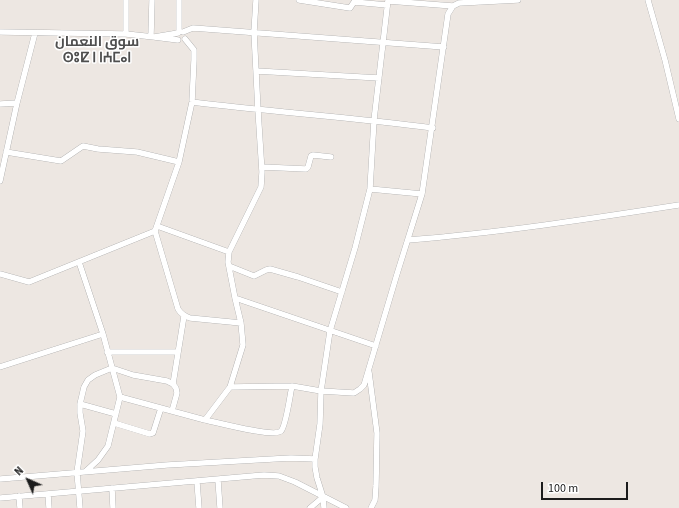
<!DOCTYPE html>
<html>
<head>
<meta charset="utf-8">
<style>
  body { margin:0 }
  #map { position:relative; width:679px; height:508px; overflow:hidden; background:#ede7e2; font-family:"Source Sans 3",sans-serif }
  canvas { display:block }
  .north { position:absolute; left:8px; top:460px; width:40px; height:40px; -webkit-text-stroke:3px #fff; paint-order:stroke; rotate:315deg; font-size:11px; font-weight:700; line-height:16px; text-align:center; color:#1c1c1c }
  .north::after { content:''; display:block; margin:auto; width:14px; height:18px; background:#1c1c1c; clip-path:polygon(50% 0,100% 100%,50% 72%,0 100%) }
  .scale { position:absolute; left:541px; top:482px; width:87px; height:18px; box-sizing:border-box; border:2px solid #1c1c1c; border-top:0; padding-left:5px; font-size:12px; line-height:14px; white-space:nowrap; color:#1c1c1c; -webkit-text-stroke:3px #fff; paint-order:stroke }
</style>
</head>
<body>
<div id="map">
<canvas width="679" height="508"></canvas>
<div class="north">N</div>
<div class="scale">100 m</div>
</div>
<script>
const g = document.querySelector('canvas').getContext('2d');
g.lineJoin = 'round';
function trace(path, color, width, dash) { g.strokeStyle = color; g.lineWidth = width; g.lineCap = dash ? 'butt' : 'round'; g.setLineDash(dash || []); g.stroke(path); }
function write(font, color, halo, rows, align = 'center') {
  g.font = font + ' "Source Sans 3",Cairo,"Noto Sans Tifinagh",sans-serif'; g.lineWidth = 3; g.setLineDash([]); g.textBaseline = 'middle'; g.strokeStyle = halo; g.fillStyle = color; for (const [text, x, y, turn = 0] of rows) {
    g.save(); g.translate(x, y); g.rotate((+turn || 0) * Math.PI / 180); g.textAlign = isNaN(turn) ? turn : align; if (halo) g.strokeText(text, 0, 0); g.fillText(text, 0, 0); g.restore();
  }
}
const minor = new Path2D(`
  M179 0V32
  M299 0 350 8 354 2 387 5
  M648 0 665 60 679 119
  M388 1 453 6
  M0 32 126 34 154 37
  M183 32 193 28 444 47
  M178 33 154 37 178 40
  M126 34V0
  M151 36 152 0
  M185 39 194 50V60L192 102 179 162 155 231 178 309C181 314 184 316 190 318L241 323
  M256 71 379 78
  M192 102C272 112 352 117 433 128
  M0 104 17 103
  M6 152 61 161 83 146 98 149 137 152 179 162
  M262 167 306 169 308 167 311 156 313 155 331 157
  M0 181 17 103 35 33
  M370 189 422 194
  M157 226 229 252
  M408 240C498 233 589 219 679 205
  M79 262 103 334 120 397 205 420 230 387 243 345 241 323 235 298 228 262 229 252 261 187 262 172 258 110 254 32 256 0
  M229 266 254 276 266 270 270 269 298 277 342 292
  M0 274 29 282 155 231
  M235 298 376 346
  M107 352H178
  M0 367 103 334
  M369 372 377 433 376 486 375 500 371 508
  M173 384 184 316
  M230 387 292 386 321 391 354 393 360 389 364 385 397 274 422 194 448 14 453 6 459 3 518 0
  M80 404 116 414
  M205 420C216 422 274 438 281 431 286 426 290 395 292 386
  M114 423 150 434 153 433 161 408
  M86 471 98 460 108 446 120 397
  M0 479 167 465 291 458 315 459
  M218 480 220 508
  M197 482 199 508
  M112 488 113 508
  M48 494 49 508
  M19 496 20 508
  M0 498 264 475 279 476 295 482 346 508
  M80 508 77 472 83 431 80 413V404L84 387 88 380 95 375 112 368 133 375 167 381 173 384 176 388 177 393 172 411
  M310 508 323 497
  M324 508 323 497 317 478 315 467V459L320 424 321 391 330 331 355 248 370 189 374 120 388 0`);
const districtNames = [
  ["سوق النعمان",97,43],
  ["ⵙⵓⵇ ⵏ ⵏⵄⵎⴰⵏ",97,59]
];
trace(minor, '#9d9d9d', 6);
trace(minor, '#fff', 5.5);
write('bold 14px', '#4f4f4f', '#fff', districtNames);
</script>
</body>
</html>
